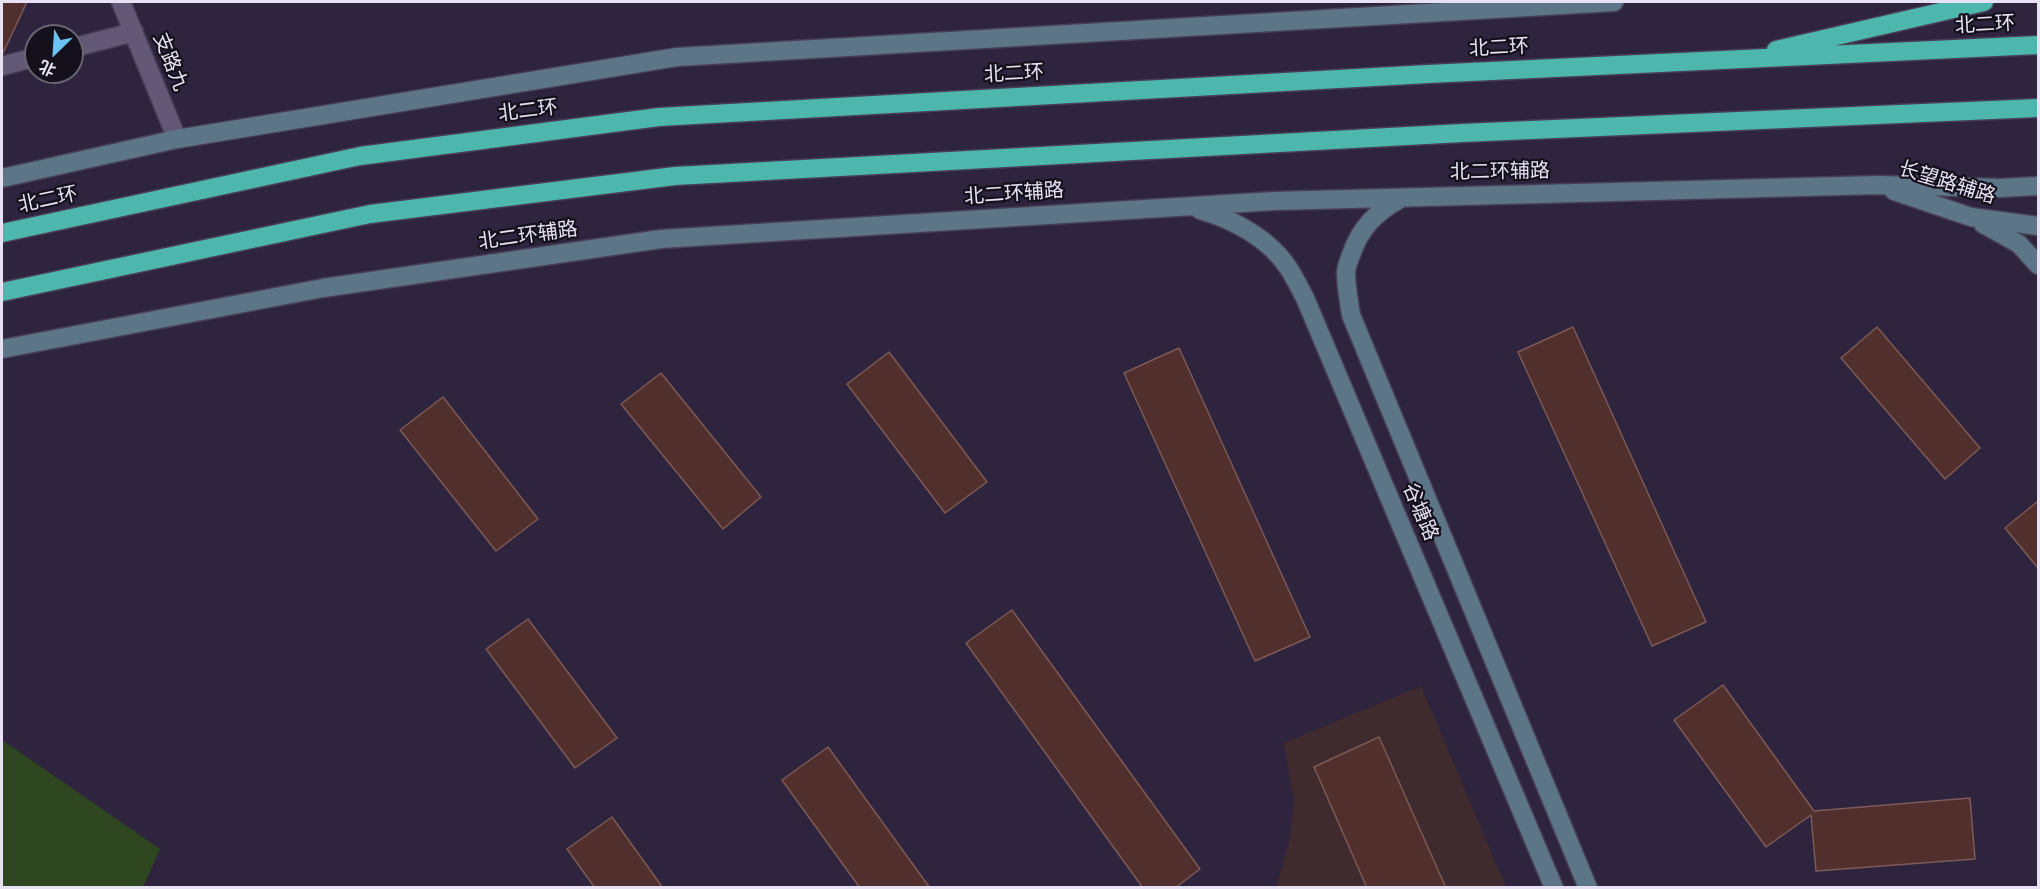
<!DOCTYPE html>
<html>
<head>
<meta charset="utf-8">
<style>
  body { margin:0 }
  #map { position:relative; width:2040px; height:889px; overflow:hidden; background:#2e243e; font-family:"Open Sans","Noto Sans SC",sans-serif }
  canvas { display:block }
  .frame { position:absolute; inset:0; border:3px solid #e7e2f3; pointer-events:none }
  .north { position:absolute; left:24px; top:24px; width:60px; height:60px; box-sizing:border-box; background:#14101c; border:2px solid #686472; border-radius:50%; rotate:205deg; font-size:16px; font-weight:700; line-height:24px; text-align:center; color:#e7e2f3 }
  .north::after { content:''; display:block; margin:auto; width:21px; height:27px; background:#6cc3f2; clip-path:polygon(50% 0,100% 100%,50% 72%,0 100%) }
</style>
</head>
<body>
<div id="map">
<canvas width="2040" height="889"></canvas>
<div class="frame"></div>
<div class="north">北</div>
</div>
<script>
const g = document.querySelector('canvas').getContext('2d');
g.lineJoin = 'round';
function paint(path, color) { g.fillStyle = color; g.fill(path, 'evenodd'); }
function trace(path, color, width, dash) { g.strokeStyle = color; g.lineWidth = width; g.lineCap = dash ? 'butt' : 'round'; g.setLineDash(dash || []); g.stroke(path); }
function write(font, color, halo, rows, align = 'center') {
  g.font = font + ' "Open Sans","Noto Sans SC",sans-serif'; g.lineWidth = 4.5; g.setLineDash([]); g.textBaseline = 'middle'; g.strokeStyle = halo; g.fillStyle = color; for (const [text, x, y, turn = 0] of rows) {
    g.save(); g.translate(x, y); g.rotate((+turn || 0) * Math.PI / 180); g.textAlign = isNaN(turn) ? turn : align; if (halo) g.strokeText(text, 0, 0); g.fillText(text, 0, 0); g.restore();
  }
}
const education = new Path2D(`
  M1421 686 1506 887 1276 888 1290 838 1294 800 1284 743Z`);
const green = new Path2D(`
  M2 740 160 849 143 887H2Z`);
const building = new Path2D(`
  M2 2H27L2 55Z
  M1573 327 1706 622 1652 646 1518 352Z
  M1877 327 1980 448 1945 479 1841 358Z
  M1179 348 1310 637 1255 661 1124 373Z
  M889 352 987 482 945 513 847 384Z
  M661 373 761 497 723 529 621 404Z
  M443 397 538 519 496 551 400 430Z
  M2038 501V568L2005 528Z
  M1012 610 1200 869 1175 888H1143L966 643Z
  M528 619 617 738 575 768 486 649Z
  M1723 685 1814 811 1970 798 1975 859 1816 871 1811 815 1766 847 1674 720Z
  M1379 737 1446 888H1367L1314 767Z
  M828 747 930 888H860L782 780Z
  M612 817 663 888H595L567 849Z`);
const street = new Path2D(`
  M121 2 177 139
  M72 48 134 32
  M2 66 36 57`);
const secondary = new Path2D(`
  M2 178 177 139 677 57 1614 2
  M1894 191 1971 217 2038 226
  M1400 199C1376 212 1360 228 1351 255 1349 260 1346 267 1346 273 1346 287 1349 301 1351 315L1588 888
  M1200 210C1233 219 1270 239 1289 269 1295 278 1300 289 1305 298L1554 888
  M1983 224 2019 244 2038 265
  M2 349 323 288 661 239 1274 201 1878 185 2001 188 2038 186`);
const highway = new Path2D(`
  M1776 50 1984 2
  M2 233 360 156 659 117 1428 74 2038 45
  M2 292 370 214 675 176 1462 133 2038 108`);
const streetNames = [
  ["北二环",1985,25,-3],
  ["北二环",1499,48,-3],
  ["支路九",170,62,68],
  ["北二环",1014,74,-3],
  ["北二环",528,111,-7],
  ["北二环辅路",1500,172,-1],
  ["长望路辅路",1947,183,17],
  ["北二环辅路",1014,194,-4],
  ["北二环",48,200,-12],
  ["北二环辅路",528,236,-8],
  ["谷塘路",1420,512,67]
];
paint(education, '#3f2b2e');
paint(green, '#2f4721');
paint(building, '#502f2d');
trace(building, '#7e5a57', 1.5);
trace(street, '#483f56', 21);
trace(secondary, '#483f56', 21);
trace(highway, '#483f56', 21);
trace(street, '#635976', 18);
trace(secondary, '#5c7587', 18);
trace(highway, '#4db7ae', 18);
write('20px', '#e7e2f3', '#14101c', streetNames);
</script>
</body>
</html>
